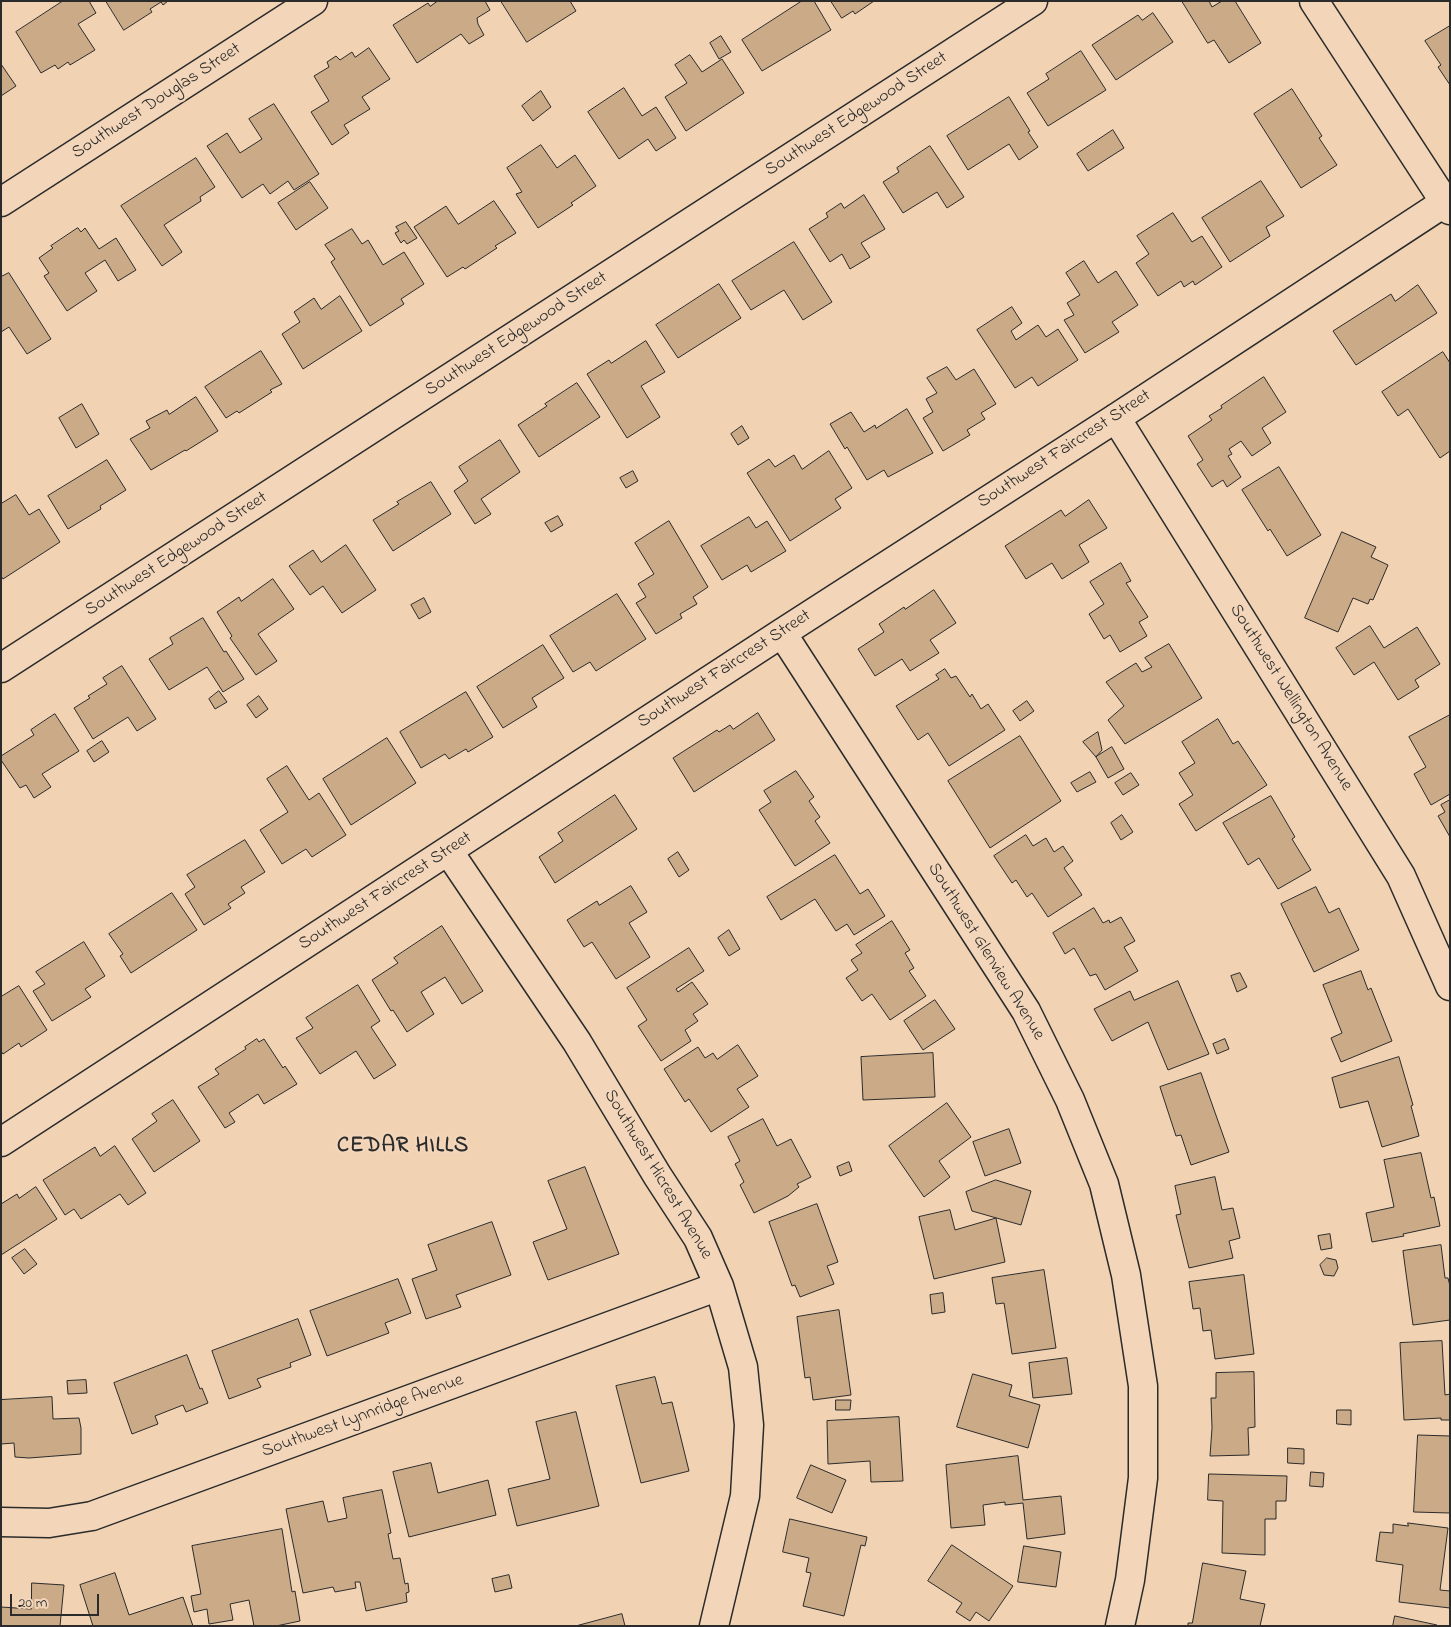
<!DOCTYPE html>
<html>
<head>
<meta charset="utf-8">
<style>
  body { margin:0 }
  #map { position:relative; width:1451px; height:1627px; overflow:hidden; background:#f1d2b3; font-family:"Indie Flower",sans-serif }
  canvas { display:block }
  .frame { position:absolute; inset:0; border:2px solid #2b2b2b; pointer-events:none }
  .scale { position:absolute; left:10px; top:1594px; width:89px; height:22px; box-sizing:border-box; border:2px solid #2b2b2b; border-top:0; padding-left:6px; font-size:15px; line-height:18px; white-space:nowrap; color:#2b2b2b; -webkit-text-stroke:4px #f3d6ba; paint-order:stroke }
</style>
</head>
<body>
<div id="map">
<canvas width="1451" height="1627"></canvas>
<div class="frame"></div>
<div class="scale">20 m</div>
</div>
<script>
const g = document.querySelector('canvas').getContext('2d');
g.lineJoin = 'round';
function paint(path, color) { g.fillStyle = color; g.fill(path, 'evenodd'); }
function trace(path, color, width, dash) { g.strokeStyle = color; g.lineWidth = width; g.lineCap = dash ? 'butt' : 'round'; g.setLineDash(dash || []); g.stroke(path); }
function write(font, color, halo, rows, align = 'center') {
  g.font = font + ' "Indie Flower",sans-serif'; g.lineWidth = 4.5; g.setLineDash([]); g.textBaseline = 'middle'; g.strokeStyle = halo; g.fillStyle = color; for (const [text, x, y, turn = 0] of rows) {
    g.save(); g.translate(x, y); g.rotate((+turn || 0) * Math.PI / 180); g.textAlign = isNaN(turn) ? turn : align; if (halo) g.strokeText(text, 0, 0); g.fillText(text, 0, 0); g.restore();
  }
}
const building = new Path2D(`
  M63 1H89L96 13 78 24 95 50 70 65 68 62 58 69 55 65 41 73 16 32Z
  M106 1H168L163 5 161 2 150 9 152 12 124 30Z
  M438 1H485L490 10 477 18 478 24 484 35 469 44 461 34 417 63 393 25 428 3 430 6Z
  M501 1H570L576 11 527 42Z
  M802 1H814L831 30 762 71 742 40Z
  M831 1H874L855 14 853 11 842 18Z
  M1182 1H1209L1212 7 1222 1H1235L1261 43 1229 63 1214 40 1208 43Z
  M1153 13 1173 42 1116 80 1092 45 1138 15 1142 20Z
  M1450 26V85L1438 67 1441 65 1425 41Z
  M721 36 731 52 719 59 710 43Z
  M369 48 390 79 362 97 370 109 344 125 349 133 332 145 311 112 329 101 314 76 329 67 327 62 336 56 340 60 352 52 355 57Z
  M1081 51 1106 90 1048 126 1027 93 1049 79 1046 74Z
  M690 55 702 72 722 59 744 93 686 131 665 97 687 83 675 65Z
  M1 64 16 86 1 96Z
  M624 88 642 116 656 107 676 138 656 151 648 139 619 159 588 112Z
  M1292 89 1322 136 1319 138 1337 165 1301 188 1254 114Z
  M541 91 551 107 533 121 522 106Z
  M1009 97 1030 131 1028 132 1038 147 1019 160 1009 144 968 170 947 136Z
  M274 104 319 174 294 190 288 181 270 194 263 184 242 198 207 146 227 133 240 153 262 139 249 119Z
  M1113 130 1124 148 1088 171 1077 154Z
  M541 145 557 168 575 155 596 186 571 203 573 205 538 228 516 194 522 192 507 168Z
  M930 146 964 197 947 208 937 192 903 213 883 182 899 172 897 168Z
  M196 158 215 187 200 197 201 201 164 225 182 252 162 266 121 206Z
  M1261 181 1284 216 1266 227 1270 236 1230 262 1202 218Z
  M310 182 328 208 296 230 278 203Z
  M864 195 885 229 861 243 870 257 850 269 842 254 830 262 809 229 828 217 826 213 841 203 844 208Z
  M494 201 516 233 495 246 497 248 465 269 463 267 447 277 414 227 446 206 458 224Z
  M1173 213 1192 242 1202 236 1222 267 1195 285 1193 281 1184 287 1181 281 1158 296 1136 263 1149 254 1137 236Z
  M406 222 417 238 407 244 404 240 401 243 395 233 399 231 396 227Z
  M78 228 81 232 85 228 99 249 116 238 136 270 118 281 105 260 85 273 97 291 67 311 44 276 49 273 39 258 53 248 51 246Z
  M352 229 362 244 368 240 383 265 404 252 424 284 401 299 404 304 370 326 331 262 335 259 325 245Z
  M794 242 832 302 803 320 784 290 751 310 732 281Z
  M1084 261 1098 283 1116 271 1138 305 1112 322 1119 332 1085 353 1064 320 1074 315 1067 303 1080 295 1066 273Z
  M9 273 51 339 27 354 9 327 1 332V277Z
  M719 284 741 318 678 358 656 325Z
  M1418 285 1437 313 1356 365 1333 331 1391 294 1395 301Z
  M340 296 362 331 303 369 282 334 300 322 294 312 314 298 321 309Z
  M1012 307 1022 323 1011 331 1016 340 1038 325 1046 337 1058 329 1078 360 1038 386 1032 377 1015 388 977 330Z
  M646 341 665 372 641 386 660 417 627 438 587 374 609 360 611 363Z
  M261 351 282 384 270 390 272 392 239 413 237 411 226 418 205 387Z
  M1443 352 1450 363V451L1440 458 1408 409 1398 416 1382 392Z
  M947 367 956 380 974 369 996 404 981 413 985 419 967 430 970 435 943 451 923 418 933 412 926 399 937 393 927 378Z
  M1264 377 1286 412 1262 428 1271 443 1252 456 1241 441 1229 449 1232 454 1228 456 1241 477 1227 487 1223 480 1212 487 1197 464 1203 460 1188 436 1212 420 1209 416 1222 408 1221 406Z
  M577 383 600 417 539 457 518 425 547 406 545 404Z
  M196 397 218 431 186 451 185 450 151 470 130 439 150 428 146 421 167 410 169 414Z
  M82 404 99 434 76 448 59 418Z
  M907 409 933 453 888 477 884 470 867 480 847 447 845 449 830 424 851 412 864 432 875 425 876 428Z
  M742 426 749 438 738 445 731 434Z
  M500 440 520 472 481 499 491 514 475 524 454 491 468 481 459 467Z
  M829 451 852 488 835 499 841 508 790 541 747 473 769 459 775 467 794 455 802 469Z
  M107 460 126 490 100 506 101 509 68 529 48 496Z
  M1279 467 1321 535 1287 556 1270 529 1268 531 1242 490Z
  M633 471 638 481 626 488 620 478Z
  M431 482 451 514 393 551 373 520 399 504 397 502Z
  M16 495 29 515 39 509 60 542 3 579 1 576V504Z
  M1089 500 1107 528 1079 545 1089 562 1062 579 1052 563 1026 579 1005 546 1061 510 1065 516Z
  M558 516 563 525 551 532 545 523Z
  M749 517 756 528 767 521 786 551 751 572 747 565 722 580 701 546Z
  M669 521 708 587 693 597 697 604 680 614 682 618 656 634 636 603 646 597 638 584 654 574 635 543Z
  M1342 532 1376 547 1371 557 1388 565 1373 600 1370 599 1368 604 1353 598 1338 632 1305 618Z
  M346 545 376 590 342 613 323 586 310 595 289 566 313 550 321 562Z
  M1121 563 1131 581 1126 583 1148 617 1139 622 1147 636 1120 652 1110 635 1104 639 1089 614 1104 604 1090 582Z
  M273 579 294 609 258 634 277 661 256 675 230 638 232 636 217 612 239 597 241 601Z
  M934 590 956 623 930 640 939 653 910 671 902 659 875 676 858 649 884 632 879 624 904 607 905 609Z
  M617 594 646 639 596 671 590 662 573 672 550 636Z
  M424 598 431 612 419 619 411 605Z
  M203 618 224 652 226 651 244 679 223 692 207 667 169 690 149 659 173 644 170 638Z
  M1370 626 1384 648 1417 627 1440 664 1415 680 1419 687 1398 700 1374 662 1354 675 1336 648Z
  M1169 644 1202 698 1125 744 1108 720 1124 706 1106 682 1136 663 1142 672 1152 667 1145 658Z
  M543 645 564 678 532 698 537 707 503 728 477 687Z
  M122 666 156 719 137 731 128 717 93 739 74 708 90 698 88 696 107 684 103 678Z
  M945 669 951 678 956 676 970 697 972 694 981 709 988 704 1005 730 949 766 928 733 918 740 896 706 939 679 936 675Z
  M219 691 227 702 215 709 209 699Z
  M466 692 493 737 468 752 466 749 449 759 445 754 421 768 400 732Z
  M259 696 268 709 256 718 247 705Z
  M1027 701 1034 711 1020 721 1013 711Z
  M758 713 775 740 694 792 673 758 717 730 719 732 730 725 733 729Z
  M55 714 79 751 42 774 51 787 34 798 26 785 20 788 1 760V756L34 735 31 730Z
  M1450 715V794L1431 805 1414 774 1426 767 1409 737Z
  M1218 719 1233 744 1238 741 1267 785 1196 831 1179 804 1193 795 1179 773 1195 763 1182 742Z
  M1098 732 1102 750 1096 757 1083 742Z
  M1020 736 1061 801 990 848 948 781Z
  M387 738 416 783 351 825 323 779Z
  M102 741 109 752 94 762 87 751Z
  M1112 747 1124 769 1108 778 1096 757Z
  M287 766 309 800 319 793 346 835 312 857 306 849 282 864 260 830 288 812 267 779Z
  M796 771 814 797 809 801 820 817 815 821 830 843 795 866 759 810 771 802 764 791Z
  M1090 772 1096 782 1077 792 1071 783Z
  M1131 773 1139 785 1123 795 1115 783Z
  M615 795 637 829 555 883 539 857 563 841 558 833Z
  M1271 796 1295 837 1292 839 1311 870 1278 889 1259 858 1248 865 1223 823Z
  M1450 800V837L1438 816 1445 812 1441 805Z
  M1122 815 1133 832 1121 840 1111 823Z
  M1026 835 1033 846 1046 838 1054 852 1063 846 1073 861 1064 868 1082 895 1048 917 1032 893 1027 897 1016 880 1012 883 994 856Z
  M245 840 265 872 241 887 245 893 228 904 231 908 204 925 185 894 195 887 187 875Z
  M678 852 689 870 679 877 668 859Z
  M835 855 860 894 868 889 885 916 854 935 847 924 836 931 815 899 781 920 767 897Z
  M631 886 647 912 629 923 650 957 616 979 592 942 584 947 567 920 597 901 599 905Z
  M1316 887 1329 913 1339 908 1359 950 1314 972 1281 904Z
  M172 893 197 930 131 973 120 956 123 954 109 934Z
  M1094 908 1103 923 1109 920 1110 923 1121 917 1135 941 1124 947 1138 971 1105 990 1096 974 1090 976 1074 948 1065 954 1053 933Z
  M892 921 910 950 905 953 914 968 909 971 926 996 890 1020 872 994 862 1001 846 978 858 970 851 960 862 953 856 945Z
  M442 926 483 991 462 1004 445 977 421 992 434 1014 407 1032 393 1010 391 1011 372 980 398 963 394 958Z
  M729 930 740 949 729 956 718 938Z
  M84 942 105 976 85 989 91 997 52 1021 33 991 45 984 36 972Z
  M689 948 704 971 676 989 678 992 692 982 708 1004 693 1014 698 1021 685 1030 691 1041 661 1061 638 1026 647 1020 627 988Z
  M1361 971 1368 990 1371 988 1392 1041 1341 1062 1331 1038 1342 1033 1323 985Z
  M1240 973 1247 987 1237 992 1231 976Z
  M1178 981 1209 1054 1168 1070 1148 1022 1112 1041 1094 1009 1130 991 1134 1000Z
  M358 985 380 1021 371 1027 396 1065 374 1079 356 1051 320 1074 296 1038 313 1028 306 1018Z
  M19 986 47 1030 21 1047 19 1043 3 1054 1 1051V997Z
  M935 1000 955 1029 923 1050 904 1021Z
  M257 1039 259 1042 264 1039 283 1068 285 1066 297 1084 264 1104 258 1094 229 1113 235 1122 225 1128 198 1087 219 1074 215 1069 246 1049 245 1047Z
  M1225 1039 1229 1049 1217 1054 1213 1044Z
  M738 1045 758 1076 737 1089 749 1107 711 1132 689 1099 685 1102 664 1069 698 1047 705 1058 713 1053 717 1059Z
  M933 1053 935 1097 863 1100 861 1057Z
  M1399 1057 1413 1105 1411 1106 1419 1136 1382 1147 1368 1101 1340 1108 1332 1078Z
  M1201 1073 1229 1152 1191 1165 1181 1135 1176 1136 1160 1087Z
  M173 1100 200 1141 154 1172 132 1139 157 1121 152 1114Z
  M947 1103 971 1137 939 1161 950 1177 924 1197 889 1146Z
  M763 1119 777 1146 791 1139 811 1177 797 1184 799 1187 788 1196 754 1213 740 1185 744 1182 735 1164 740 1161 728 1137Z
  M1009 1129 1021 1163 985 1176 973 1142Z
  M115 1146 146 1193 128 1205 120 1194 81 1219 74 1209 65 1215 43 1180 95 1147 100 1156Z
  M1421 1153 1431 1198 1434 1197 1440 1226 1403 1234 1404 1236 1372 1242 1366 1213 1394 1207 1384 1160Z
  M849 1162 852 1171 840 1176 837 1167Z
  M585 1167 619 1254 548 1280 533 1242 567 1229 548 1181Z
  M1215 1177 1222 1210 1233 1208 1240 1238 1229 1241 1233 1258 1189 1268 1176 1215 1181 1214 1175 1186Z
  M996 1180 1031 1191 1021 1225 972 1211 966 1192Z
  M36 1187 57 1219 1 1255V1204L17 1194 19 1198Z
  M817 1204 838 1262 827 1266 834 1284 800 1297 795 1285 792 1286 769 1222Z
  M950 1210 955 1230 996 1218 1005 1262 934 1279 919 1217Z
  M492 1222 511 1275 456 1295 461 1307 426 1319 412 1279 437 1270 428 1245Z
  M1330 1234 1332 1248 1321 1250 1318 1236Z
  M1441 1245 1445 1278H1448L1450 1286V1320L1413 1325 1403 1251Z
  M25 1249 37 1264 24 1274 12 1258Z
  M1327 1258 1336 1260 1338 1268 1334 1276 1324 1275 1320 1265Z
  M1044 1270 1056 1348 1012 1354 1004 1303 996 1304 992 1278Z
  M1244 1275 1254 1354 1215 1359 1211 1330 1203 1331 1200 1308 1193 1309 1189 1282Z
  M398 1279 411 1313 385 1323 389 1333 327 1356 310 1311Z
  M943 1293 945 1312 932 1314 930 1295Z
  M839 1310 851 1395 813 1400 810 1377 805 1378 797 1317Z
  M298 1319 311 1355 290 1363 291 1367 257 1379 261 1387 229 1399 212 1351Z
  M1442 1341 1445 1395 1450 1394V1420H1441V1418L1404 1420 1400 1343Z
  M187 1355 200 1389 202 1388 208 1403 186 1412 183 1405 155 1416 158 1424 132 1434 114 1383Z
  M1067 1358 1072 1394 1033 1398 1029 1363Z
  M1254 1372 1255 1427 1248 1428 1249 1455 1210 1456 1212 1428 1211 1398H1216V1373Z
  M973 1374 1012 1385 1009 1396 1040 1405 1028 1448 957 1427Z
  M655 1377 662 1404 672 1402 689 1471 641 1483 616 1386Z
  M86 1380 87 1393 68 1394 67 1381Z
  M52 1397 53 1419 79 1418 81 1428V1454L29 1458 15 1457 14 1443 1 1444V1400Z
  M836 1400H851L850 1410H836Z
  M1337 1410H1351V1425L1337 1424Z
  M576 1412 599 1506 517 1526 508 1489 550 1479 536 1422Z
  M899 1417 903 1481 871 1482 870 1461 828 1464 827 1421Z
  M1418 1435 1450 1436V1513L1414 1512Z
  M1288 1448 1304 1449V1464L1288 1463Z
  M1018 1456 1023 1500 1061 1496 1065 1534 1027 1539 1023 1503 1005 1505V1502L983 1505 985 1525 951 1528 946 1465Z
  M431 1463 438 1493 488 1480 496 1515 409 1537 393 1472Z
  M811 1465 846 1480 832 1513 797 1498Z
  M1311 1472 1324 1473 1323 1487 1310 1486Z
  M1209 1474 1287 1476 1286 1501H1276V1519H1265V1555L1222 1553 1223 1501 1208 1500Z
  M382 1490 391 1533 388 1534 393 1559 400 1558 405 1584 408 1583 409 1592 406 1593 407 1602 366 1611 360 1582H355L356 1588 335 1592 333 1587 303 1593 286 1509 323 1501 328 1522 347 1518 343 1498Z
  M790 1519 867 1537 865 1546 861 1545 844 1616 803 1606 811 1573 806 1572 809 1558 783 1552Z
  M1408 1523 1448 1528 1440 1590 1450 1591V1608L1399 1602 1403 1565 1376 1561 1380 1532 1393 1533V1524L1408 1526Z
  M282 1529 292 1592 295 1591 300 1621 276 1626H254L249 1600 230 1604 233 1620 209 1624 207 1609 194 1612 191 1596 201 1594 192 1546Z
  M952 1545 1013 1586 989 1621 976 1612 970 1621 956 1612 962 1603 928 1581Z
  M1024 1546 1061 1552 1056 1587 1018 1582Z
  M1203 1563 1246 1571 1240 1599 1265 1604 1260 1626H1188V1623H1192Z
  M115 1573 129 1615 183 1597 193 1626H93L80 1585Z
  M509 1575 512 1588 495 1592 492 1579Z
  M32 1583 64 1585 60 1626H1V1607L31 1609Z
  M622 1614 625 1626H576Z
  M1395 1616 1437 1625V1626H1393Z`);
const street = new Path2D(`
  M1314 1 1450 210
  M1 202 313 1
  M1116 418 1401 876 1450 986
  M782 633 1026 1011 1070 1100 1104 1184 1126 1275 1143 1386V1478L1130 1580 1120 1626
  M1 668 1033 1
  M449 852 577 1042 657 1175 698 1238 719 1286 743 1367 749 1425 745 1496 714 1626
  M1 1142 782 633 1116 418 1450 199
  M1 1522 49 1523 92 1516 719 1286`);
const streetNames = [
  ["Southwest Douglas Street",157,102,-33],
  ["Southwest Edgewood Street",857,115,-33],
  ["Southwest Edgewood Street",517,335,-33],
  ["Southwest Faircrest Street",1065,450,-33],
  ["Southwest Edgewood Street",177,555,-33],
  ["Southwest Faircrest Street",725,670,-33],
  ["Southwest Wellington Avenue",1290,698,58],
  ["Southwest Faircrest Street",386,892,-33],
  ["Southwest Glenview Avenue",985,952,58],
  ["Southwest Hicrest Avenue",657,1175,59],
  ["Southwest Lynnridge Avenue",363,1417,-20]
];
const districtNames = [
  ["CEDAR HILLS",403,1147]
];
paint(building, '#caaa87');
trace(building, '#2b2b2b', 1);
trace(street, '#2b2b2b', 31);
trace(street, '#f3d6ba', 28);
write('18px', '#2b2b2b', '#f3d6ba', streetNames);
g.letterSpacing = '1px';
write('bold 22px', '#2b2b2b', '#f3d6ba', districtNames);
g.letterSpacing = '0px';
</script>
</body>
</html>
